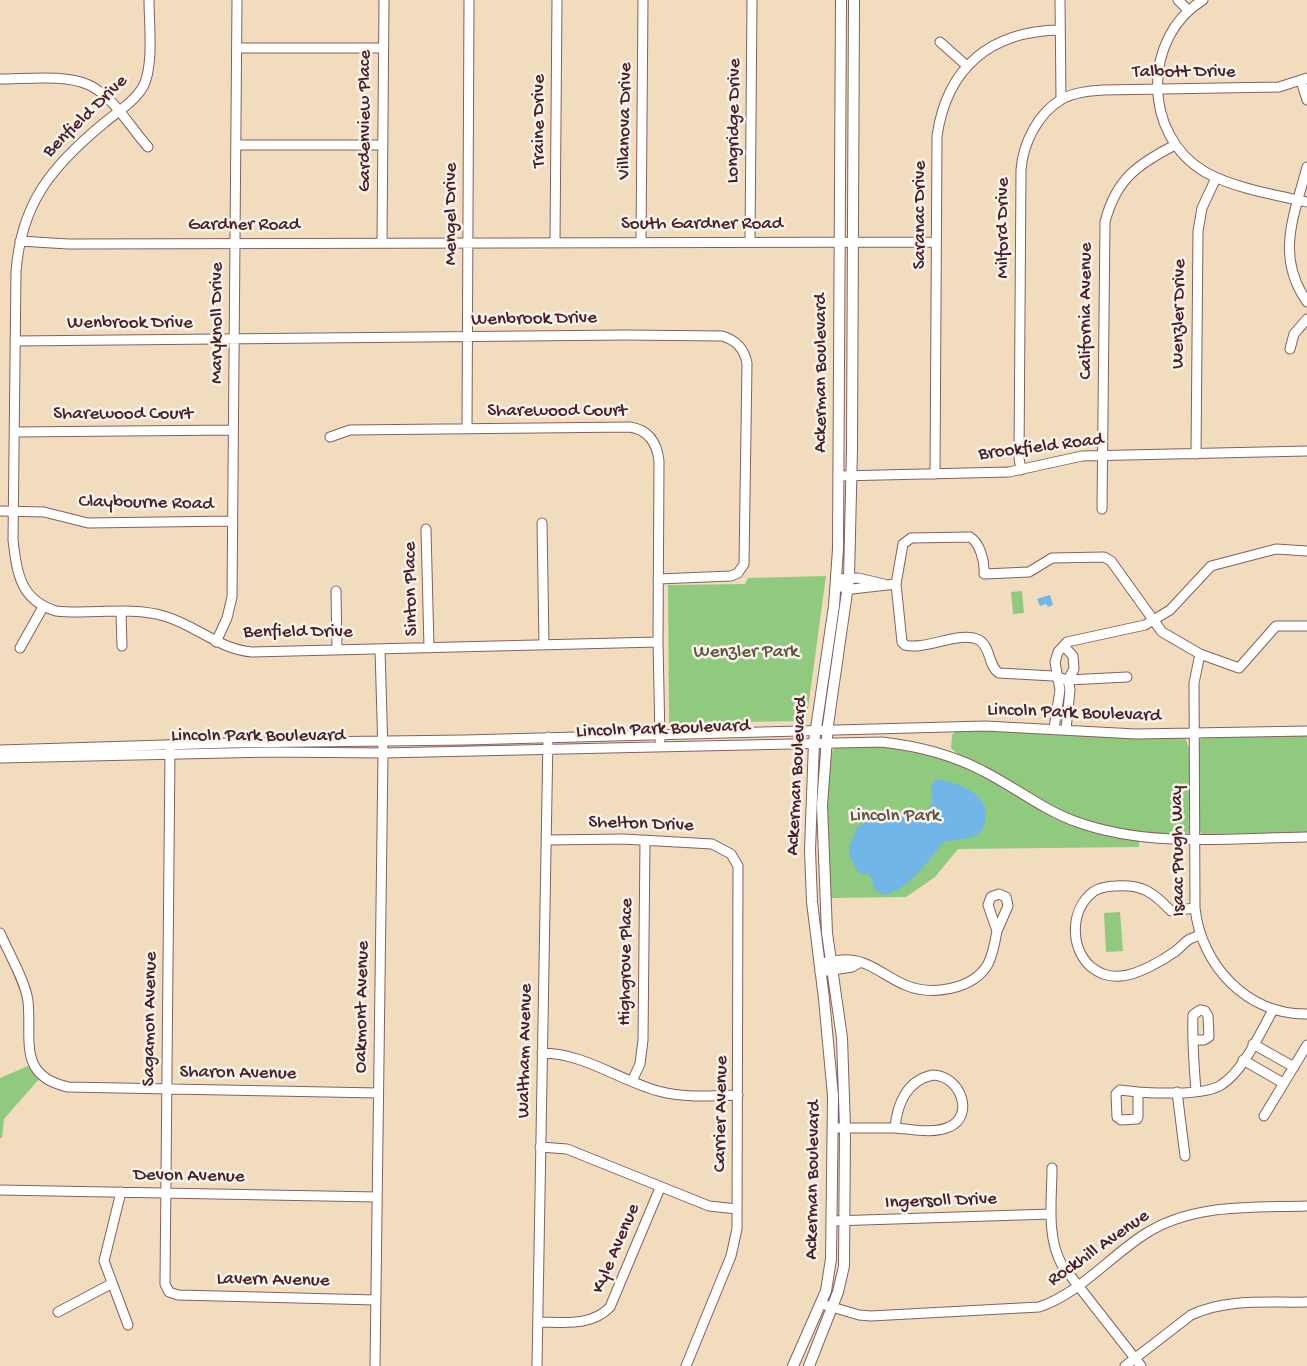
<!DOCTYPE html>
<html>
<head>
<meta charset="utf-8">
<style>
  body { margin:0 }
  canvas { display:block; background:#f2dcbe }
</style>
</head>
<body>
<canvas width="1307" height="1366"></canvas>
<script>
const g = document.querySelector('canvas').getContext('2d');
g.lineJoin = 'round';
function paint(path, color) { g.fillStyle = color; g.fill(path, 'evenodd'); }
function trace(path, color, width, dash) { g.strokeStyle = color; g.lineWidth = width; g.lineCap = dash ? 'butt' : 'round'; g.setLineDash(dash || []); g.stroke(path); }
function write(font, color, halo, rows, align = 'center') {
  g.font = font + ' "Gochi Hand",sans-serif'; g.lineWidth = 5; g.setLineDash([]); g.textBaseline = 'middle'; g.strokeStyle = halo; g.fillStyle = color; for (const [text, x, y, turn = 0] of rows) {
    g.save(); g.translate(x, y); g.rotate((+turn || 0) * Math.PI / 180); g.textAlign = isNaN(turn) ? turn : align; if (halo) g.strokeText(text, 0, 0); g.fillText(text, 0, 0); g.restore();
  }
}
const green = new Path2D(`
  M826 576 807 716 803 721 669 723 668 585 745 584 748 578Z
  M1022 591 1024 613 1013 614 1011 592Z
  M996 729 1185 737 1189 748V833L1173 835 1126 831 1080 819 1058 810 987 768 960 756 951 748 952 735 956 731Z
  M1307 735V833L1202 834 1200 831 1199 742 1202 737Z
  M882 745 915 750 945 758 972 769 1105 834 1139 841V847L958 849 935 877 906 897 828 898 827 793 830 753 837 746Z
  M1120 912 1123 951 1106 952 1104 913Z
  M28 1066 39 1079 4 1119 2 1138H0V1078Z`);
const water = new Path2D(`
  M1050 595 1053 605 1048 607 1046 604 1040 606 1037 599Z
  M936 779C955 782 989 792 986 817 985 823 983 830 978 834 969 841 954 839 944 842 927 861 909 891 883 895L873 888 872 879 868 874H859L850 857 849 847 857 827 879 816 927 811 932 803 931 785Z`);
const minor = new Path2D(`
  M149 0C149 24 154 66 143 87 134 102 117 112 104 123 52 166 21 203 16 272L13 540C17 573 20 600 56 611 91 615 129 606 164 616 196 625 218 649 252 652L658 642
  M1060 0 1061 99
  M1178 0 1188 10
  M1203 0C1142 37 1142 135 1205 172 1233 188 1276 195 1307 202
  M940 42 967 66
  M237 48H383
  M0 79C25 79 67 74 89 85 113 96 130 127 148 147
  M1301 81 1307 100
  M236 145H382
  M1307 167C1294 216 1275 256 1307 302
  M20 241 68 244 936 242
  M555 241 557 0
  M382 242 384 0
  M641 242 643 0
  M750 242 752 0
  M15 341 625 335 722 336C736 340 744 348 747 363L744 564 738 573 731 576 658 579
  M1290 349 1294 334 1307 319
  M467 428 469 0
  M14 432 233 430
  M330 437 350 430 630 427C649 430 657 443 659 461L658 642 660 740
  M1196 454 1198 231 1202 208 1216 178
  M1021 470 1019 458 1021 170C1023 143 1038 113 1062 99 1075 92 1090 91 1104 90L1279 87 1307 78
  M935 474 937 136C947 67 991 31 1060 30
  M839 476 1009 472 1082 456 1307 451
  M1102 509 1105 222C1116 179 1138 164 1175 145
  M0 511 44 512 88 523 232 521
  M542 523 544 645
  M426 529 429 648
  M836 579 858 578 884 584
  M836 586 852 589 896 584
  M336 591 337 650
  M121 612 122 646
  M216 642 227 618 232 597 237 0
  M1064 646 1073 656 1074 669 1068 680 1070 690 1066 729
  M20 648 43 607
  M1200 654 1194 683 1195 908C1201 965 1247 1015 1307 1014
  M1127 677 1068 680 1053 676 999 673C988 666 991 647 979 640 960 630 925 651 905 645L902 642 896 584 903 544 911 538 970 537C980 543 985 562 984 574L1029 572 1052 558 1104 557 1111 561 1162 632 1200 654 1239 668 1276 626H1307
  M1054 728 1060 690 1055 662 1058 652 1067 642 1145 625 1170 610 1211 566 1276 549 1307 551
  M0 750 230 743 465 740 985 726 1136 734 1307 731
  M170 750 165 1284 169 1292 178 1295 376 1300
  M0 758 271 752 383 753 882 742C917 746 951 754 983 771 1015 787 1043 810 1077 822 1150 848 1231 838 1307 837
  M547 840 623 839 712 844 731 854 738 866 737 1229 731 1256 686 1366
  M999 894 1006 897 1008 906 997 931 988 905 991 897Z
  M1195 908 1171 911C1153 892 1142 884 1115 886 1109 886 1098 888 1093 892 1070 910 1070 947 1090 966 1100 974 1108 977 1121 976 1137 975 1162 961 1176 951 1188 941 1184 940 1201 935
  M0 933C8 952 25 980 28 1001 32 1039 17 1076 68 1087L378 1093
  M819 963C829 962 840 959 850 960 869 961 888 978 905 985 931 996 973 990 988 964 993 954 995 942 997 931
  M820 972 852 967 859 963
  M1193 1040H1204L1209 1037 1208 1016 1205 1011 1200 1010 1193 1015C1192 1040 1194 1066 1196 1091
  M1253 1044 1294 1067
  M542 1053C583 1053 619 1080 658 1091 683 1098 713 1096 738 1095
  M1243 1060 1283 1083
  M933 1075C961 1076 975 1116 949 1127 934 1134 911 1129 895 1128 897 1104 907 1080 933 1075Z
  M632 1081 640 1064 643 1040 645 841
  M1120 1090 1138 1092V1117L1137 1119 1121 1120 1117 1117 1116 1094Z
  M1138 1092C1159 1093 1204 1096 1221 1085 1243 1072 1261 1031 1273 1010
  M1177 1092 1185 1156
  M1264 1116 1307 1045
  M833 1128H895
  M540 1147 567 1149 709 1206 737 1209
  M1052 1168C1052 1200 1046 1236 1062 1265L1141 1366
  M0 1190 377 1197
  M121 1192 104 1261 128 1325
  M832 1221 1051 1214
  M825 1305 859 1315 871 1316 1039 1307C1079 1294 1109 1257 1145 1234 1193 1203 1252 1208 1307 1206
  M58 1312 111 1284
  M538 1322C563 1322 591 1327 610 1307L660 1188
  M375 1366 383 753 380 649
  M537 1366 548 737
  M1125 1366 1191 1315C1226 1298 1269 1303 1307 1302`);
const tertiary = new Path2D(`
  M793 1366 826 1291 831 1259 833 1096 824 999 812 902 810 850 814 742 834 606 838 549 841 0
  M809 1366 838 1292 844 1266 845 1128 842 1038 827 933 822 805 828 725 849 578 852 448 854 0`);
const streetNames = [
  ["Talbott Drive",1184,73],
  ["Benfield Drive",86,117,-44],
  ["Gardenview Place",366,121,-90],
  ["Traine Drive",540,121,-90],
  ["Villanova Drive",626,121,-89],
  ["Longridge Drive",735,121,-89],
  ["Mengel Drive",452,214,-90],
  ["Saranac Drive",921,215,-90],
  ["South Gardner Road",702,225],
  ["Gardner Road",244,226],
  ["Milford Drive",1004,228,-90],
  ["California Avenue",1087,311,-90],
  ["Wenzler Drive",1180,314,-89],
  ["Wenbrook Drive",534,320,-1],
  ["Maryknoll Drive",218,323,-90],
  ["Wenbrook Drive",130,324],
  ["Ackerman Boulevard",822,373,-90],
  ["Sharewood Court",557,412],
  ["Sharewood Court",123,415],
  ["Brookfield Road",1041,448,-7],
  ["Claybourne Road",146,504,1],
  ["Sinton Place",412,589,-91],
  ["Benfield Drive",298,633],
  ["Lincoln Park Boulevard",1074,714,2],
  ["Lincoln Park Boulevard",663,730,-2],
  ["Lincoln Park Boulevard",258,737],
  ["Ackerman Boulevard",798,776,-87],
  ["Shelton Drive",641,825,2],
  ["Isaac Prugh Way",1179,851,-91],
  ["Highgrove Place",627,962,-89],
  ["Oakmont Avenue",363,1007,-89],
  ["Sagamon Avenue",151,1019,-89],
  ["Waltham Avenue",526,1051,-89],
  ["Sharon Avenue",238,1074,1],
  ["Carrier Avenue",722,1114,-89],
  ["Devon Avenue",189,1177,1],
  ["Ackerman Boulevard",814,1180,-89],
  ["Ingersoll Drive",941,1202,-2],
  ["Kyle Avenue",617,1249,-67],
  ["Rockhill Avenue",1099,1249,-35],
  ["Lavern Avenue",273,1281,1]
];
const parkNames = [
  ["Wenzler Park",746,653],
  ["Lincoln Park",895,817]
];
paint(green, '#90ca7e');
paint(water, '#72b5e7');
trace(minor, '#85615e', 11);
trace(tertiary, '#85615e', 12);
trace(minor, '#fff', 9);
trace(tertiary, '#fff', 10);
write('19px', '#4a1f2b', '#f7f3e8', streetNames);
write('19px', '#5f5244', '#f7f3e8', parkNames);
</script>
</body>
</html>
